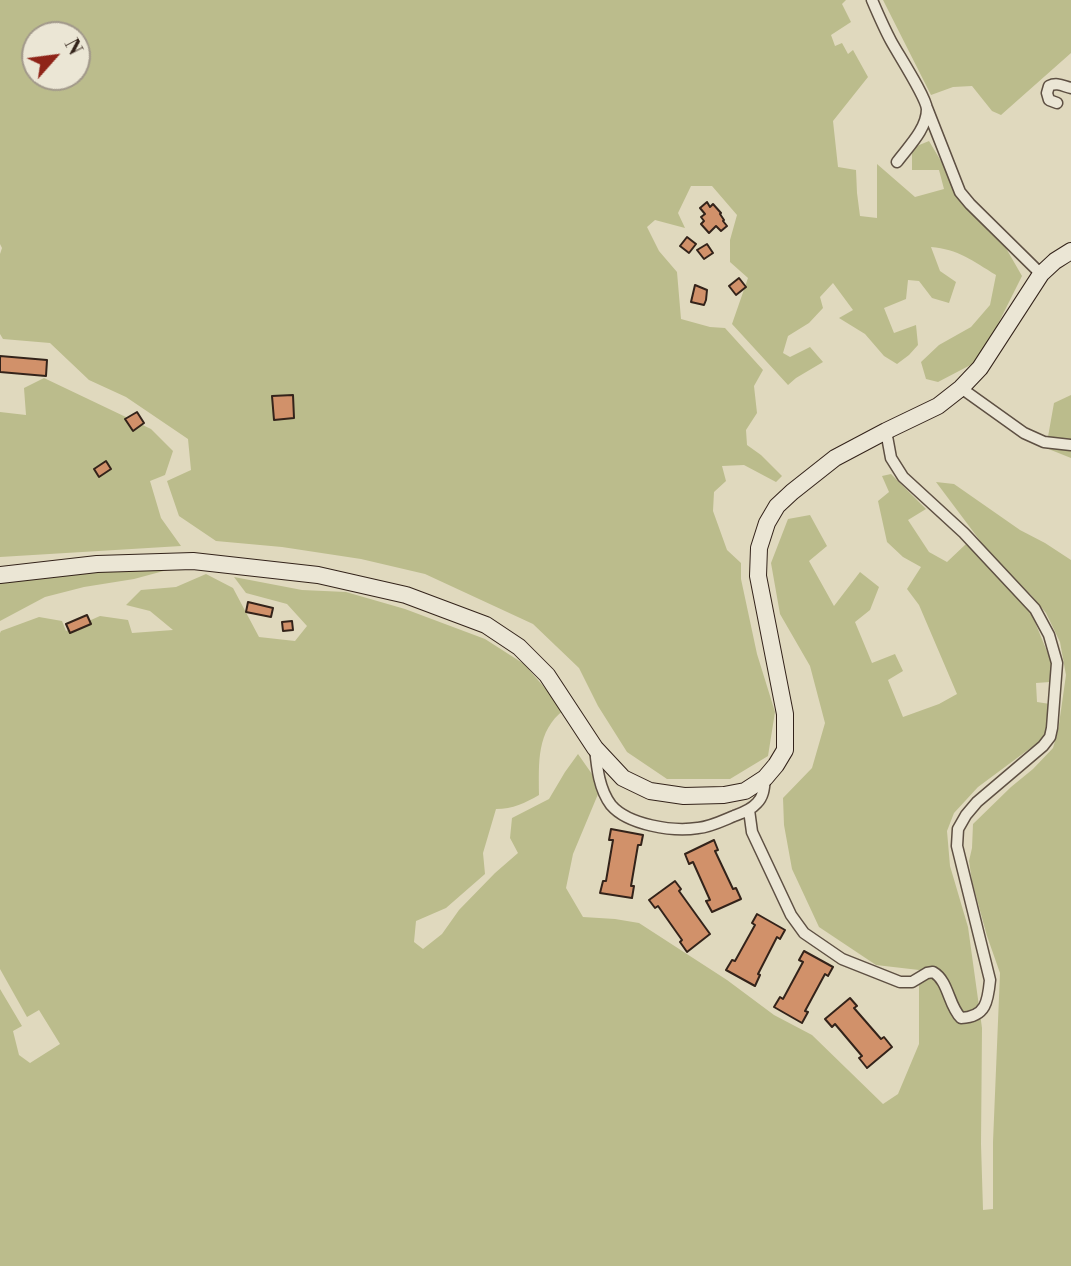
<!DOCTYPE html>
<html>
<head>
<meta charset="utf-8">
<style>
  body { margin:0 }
  #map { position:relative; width:1071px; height:1266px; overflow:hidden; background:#e0d9be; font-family:"Libre Bodoni",serif }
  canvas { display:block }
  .north { position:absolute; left:21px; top:21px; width:70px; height:70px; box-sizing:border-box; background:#ebe6d5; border:2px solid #a1988a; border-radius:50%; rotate:62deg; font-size:19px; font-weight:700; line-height:28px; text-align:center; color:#33231a }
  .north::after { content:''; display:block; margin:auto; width:24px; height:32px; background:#8f2418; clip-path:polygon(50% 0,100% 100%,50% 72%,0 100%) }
</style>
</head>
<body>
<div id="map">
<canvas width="1071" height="1266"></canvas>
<div class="north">N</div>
</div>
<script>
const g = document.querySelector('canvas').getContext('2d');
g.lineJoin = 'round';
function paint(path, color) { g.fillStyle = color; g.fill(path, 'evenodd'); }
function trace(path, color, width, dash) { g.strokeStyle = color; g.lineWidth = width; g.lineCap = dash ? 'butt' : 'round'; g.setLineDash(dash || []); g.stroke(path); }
const green = new Path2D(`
  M0 0H846L842 4 851 22 831 35 835 46 842 43 848 54 853 50 868 77 833 121 838 167 856 170 857 193 860 216 877 218V164L915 197 944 189 939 170H912V148L929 141 954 183 999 236 1022 276 980 360 938 382 926 379 921 362 939 345 971 327 990 305 996 275C973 261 958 249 931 247L940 271 956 282 949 303 932 298 919 281 908 280 906 299 884 308 894 333 916 325 918 345 909 355 897 364 884 356 865 334 839 318 853 310 833 283 820 297 823 308 809 323 788 336 783 353 790 357 810 347 823 362 796 378 788 385 732 324 748 278 730 262V240L737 215 712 186H691L678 213 685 228 655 220 647 227 659 251 677 272 681 319 710 327 725 328 763 370 754 386 757 413 746 430 747 445 761 455 782 476 776 482 744 465 722 466 726 481 714 492 713 511 727 550 741 563V579L757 654 775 712 768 756 730 779H667L627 752 598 706 579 668 533 624 425 574 361 559 282 547 216 541 179 516 167 481 191 470 188 439 126 397 89 380 50 343 3 339 0 334V254L2 248 0 244ZM35 35H77V77H35Z
  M883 0H1071V53L1001 115 992 111 972 86 953 87 931 95Z
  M44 378 151 429 173 451 165 475 150 481 161 518 181 546 0 557V412L26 415 24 388Z
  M1071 395V458L1046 448 1054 403Z
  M891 474 926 509 908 520 929 552 947 562 966 544 1030 610 1053 666 1050 682 1036 683 1037 702 1050 704 1048 735 978 787 954 813 947 831 950 866 968 927 982 1028 981 1144 983 1210 993 1209V1142L1000 973 987 936 972 881 969 861 972 848 973 824 1011 787 1033 769 1053 748 1058 731 1066 675 1060 642 1046 613 1031 595 993 558 936 482 954 484 1020 530 1045 543 1071 560V1266H0V989L22 1026 13 1031 19 1055 30 1063 60 1044 39 1010 27 1017 0 969V633L1 631 39 617 62 621 66 631 100 616 128 620 132 633 173 630 150 611 126 605 141 590 176 587 206 574 233 588 259 637 295 641 307 626 287 604 246 593 234 577 302 590 346 592 405 609 485 639 524 664 564 710C536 731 539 763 539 795 525 803 513 809 496 809L483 853 485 874 446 908 416 921 414 942 423 949 442 934 459 910 495 873 518 853 510 838 512 818 549 799 565 772 578 754 601 787 573 854 566 888 583 917 615 919 639 923 727 980 774 1015 812 1035 883 1104 898 1094 919 1044V970L876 965 819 927 792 869 784 825 783 798 812 768 825 723 810 666 780 614 771 563 788 519 810 515 827 546 809 561 834 606 860 572 879 587 870 610 855 622 872 663 895 654 903 671 888 680 903 717 939 704 957 694 919 605 907 589 921 567 903 557 887 542 878 501 889 492 882 476Z
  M171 569 134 579 84 587 45 597 0 621V578L77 572Z`);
const building = new Path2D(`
  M707 202 710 207 713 204 721 213 720 214 724 220 723 221 727 226 721 231 716 226 709 233 701 224 704 221 701 217 705 214 700 208Z
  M687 237 696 244 689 253 680 246Z
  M707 244 713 253 704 259 697 250Z
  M739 278 746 287 736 295 729 286Z
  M695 285 707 290 706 300 704 305 691 302Z
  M0 356 47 360 46 376 0 372Z
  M293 395 294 418 274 420 272 396Z
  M137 412 144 423 133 431 125 419Z
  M106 461 111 469 99 477 94 469Z
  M248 602 273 608 271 617 246 612Z
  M87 615 91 624 70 633 66 624Z
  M292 621 293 630 283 631 282 622Z
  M611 829 643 835 641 845H638L631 886H634L632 898 600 893 603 881H606L613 840H609Z
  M714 840 718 850 715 851 733 889 736 888 741 899 712 912 706 901 710 900 693 862 689 864 685 854Z
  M675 881 681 889 679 891 710 934 687 952 680 942 682 940 658 906 655 908 649 900Z
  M757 914 785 930 780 939 777 937 758 974 760 975 755 986 726 970 732 960 735 961 755 925 752 923Z
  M804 951 833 967 828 976 825 974 805 1011 808 1012 802 1023 774 1007 780 997 783 999 803 962 799 960Z
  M850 998 857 1006 854 1008 881 1039 884 1037 892 1047 867 1068 859 1058 862 1056 835 1024 832 1027 825 1019Z`);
const minor = new Path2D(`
  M872 0C878 14 884 28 891 41 898 54 926 97 927 109 927 129 908 147 897 162
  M1057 103 1049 100 1047 93 1049 86C1057 82 1063 86 1071 88
  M927 108 960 192 970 204 1041 274
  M961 388 1024 433 1044 442 1071 445
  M595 748C597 768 599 789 611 805 628 825 673 832 698 828 710 827 722 821 734 816 742 813 751 810 757 803 764 796 764 787 765 778
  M749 810 752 832 791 915 804 933 842 959 900 982H912L927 973 933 972C949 981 948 1005 961 1018 986 1017 988 1001 990 980L957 846 958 829 966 815 977 802 1043 746 1050 737 1052 728 1057 663 1049 635 1035 609 964 533 903 477 891 458 886 431`);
const secondary = new Path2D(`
  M0 575 97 564 193 561 318 575 406 595 486 625 519 647 547 675 595 748 623 778 650 791 684 796 724 795 745 791 765 778 776 765 785 750V714L758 576 759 548 767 523 777 506 792 492 835 458 886 431 938 406 961 388 980 368 1041 274 1055 261 1071 251`);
paint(green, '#bbbc8c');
paint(building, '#d1916a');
trace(building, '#33231a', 2);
trace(minor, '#5e5043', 13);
trace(secondary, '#33231a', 18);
trace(minor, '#ebe6d5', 10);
trace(secondary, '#ebe6d5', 16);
</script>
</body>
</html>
